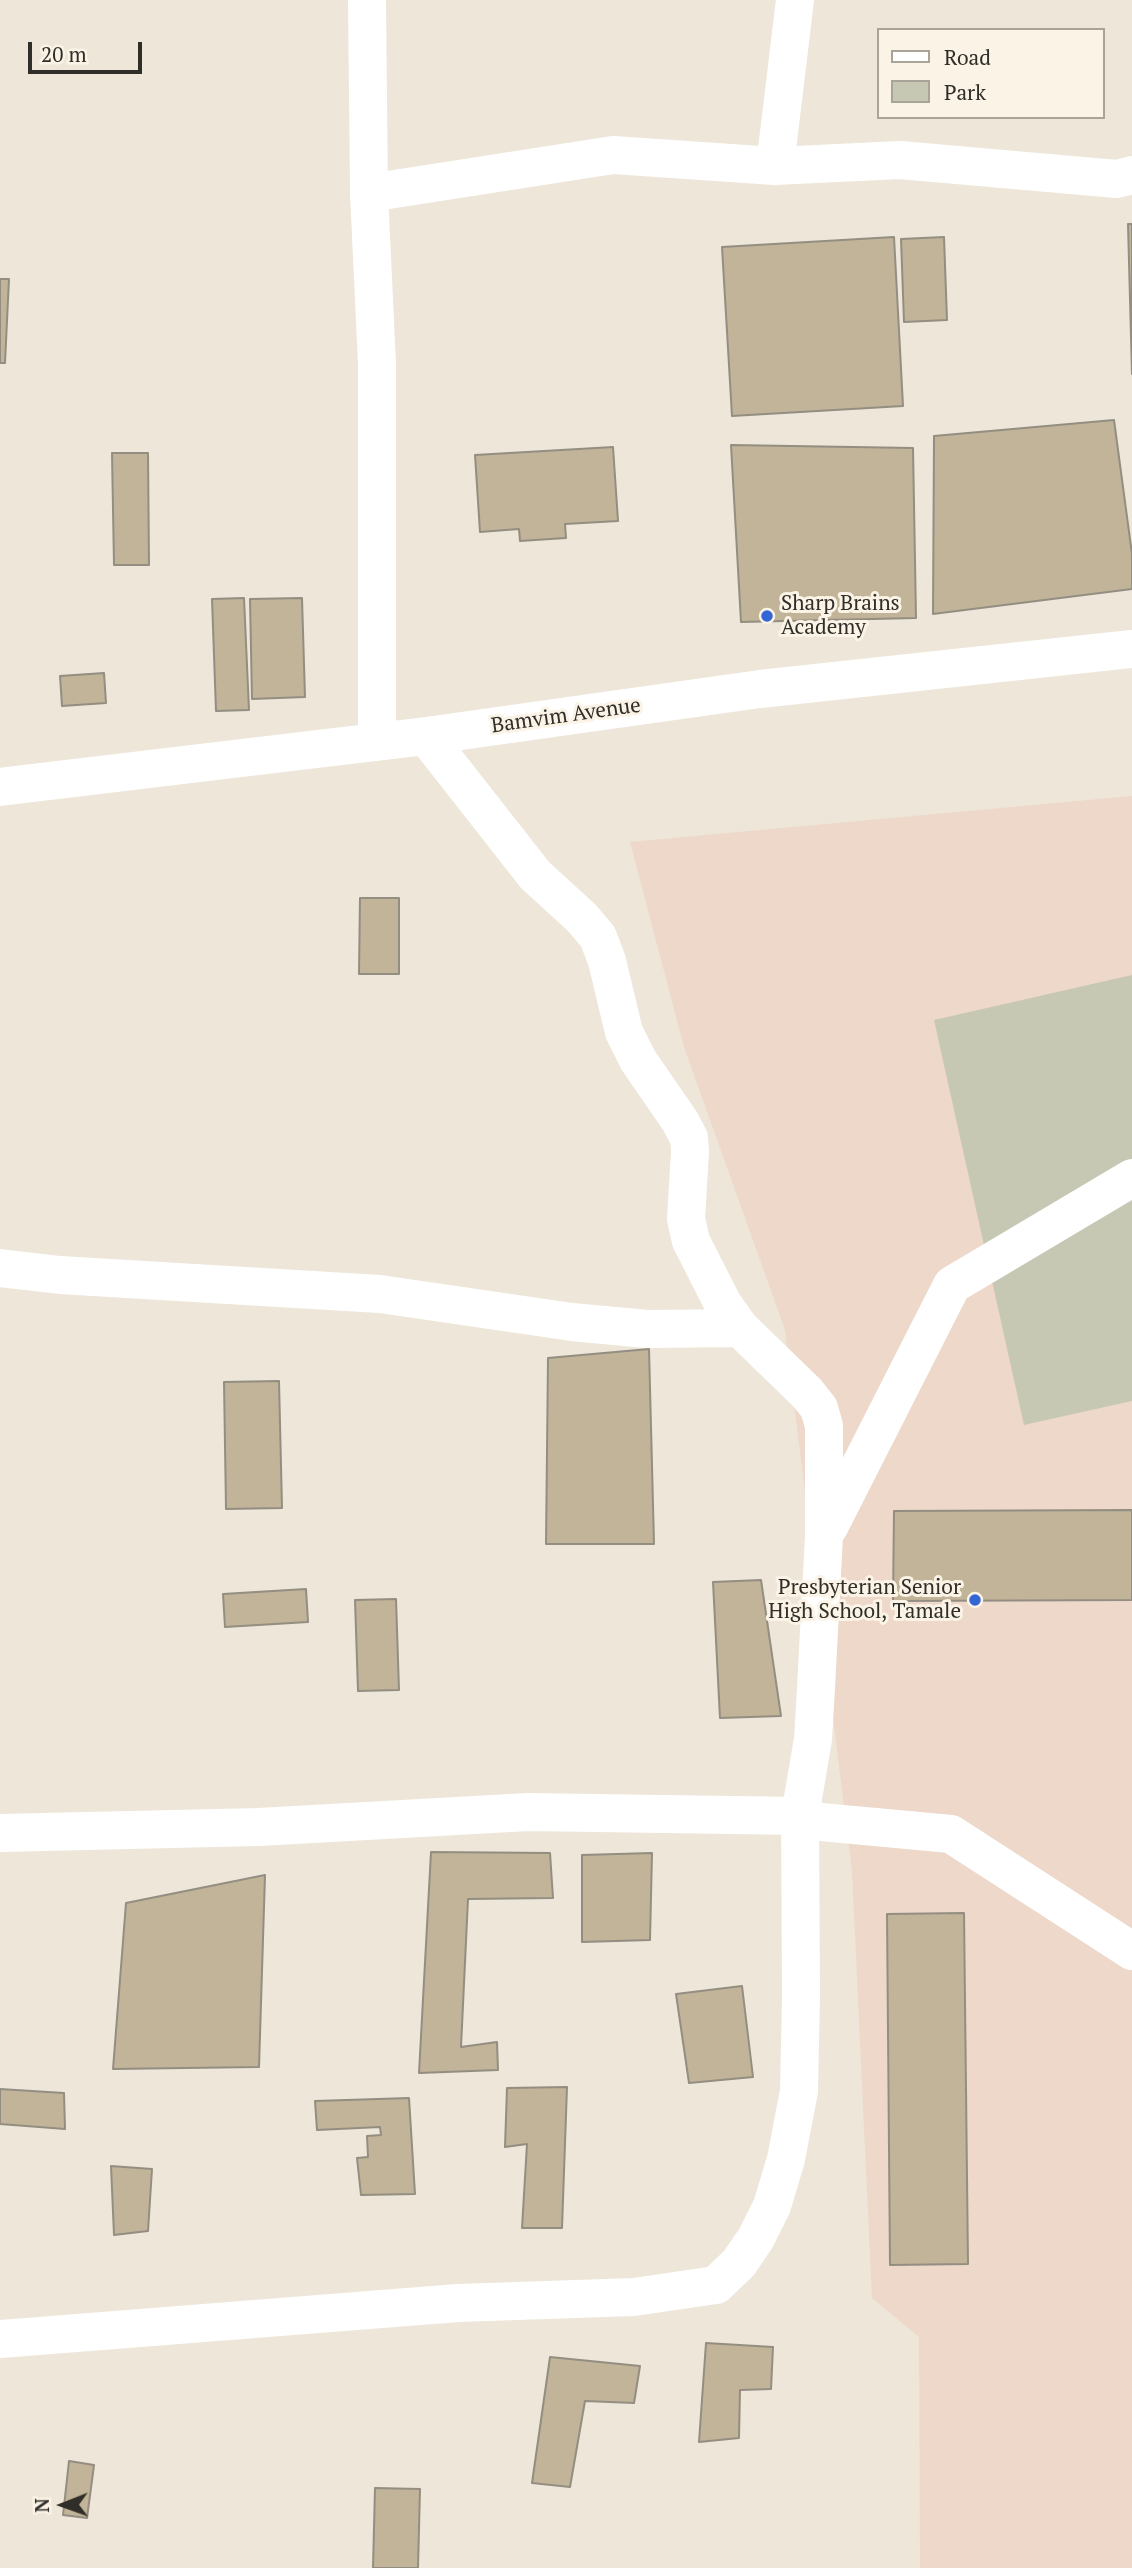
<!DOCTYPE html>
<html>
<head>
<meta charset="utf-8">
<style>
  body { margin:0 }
  #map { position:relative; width:1132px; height:2568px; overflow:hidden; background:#ede6d9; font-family:"PT Serif",serif }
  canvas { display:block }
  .legend { position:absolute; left:877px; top:28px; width:228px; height:91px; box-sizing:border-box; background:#faf3e6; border:2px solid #a9a49a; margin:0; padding:9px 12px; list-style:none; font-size:21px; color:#302e29 }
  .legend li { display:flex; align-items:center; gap:14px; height:35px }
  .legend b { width:35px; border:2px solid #a9a49a }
  .north { position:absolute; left:28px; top:2470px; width:70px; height:70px; -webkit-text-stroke:5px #faf3e6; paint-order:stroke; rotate:269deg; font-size:19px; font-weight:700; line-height:28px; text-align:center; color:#302e29 }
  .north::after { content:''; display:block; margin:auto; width:24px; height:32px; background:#302e29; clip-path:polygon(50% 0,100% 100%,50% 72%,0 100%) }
  .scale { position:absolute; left:28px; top:42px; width:114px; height:32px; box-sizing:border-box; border:4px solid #302e29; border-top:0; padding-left:9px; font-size:21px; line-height:24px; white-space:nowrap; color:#302e29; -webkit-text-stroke:5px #faf3e6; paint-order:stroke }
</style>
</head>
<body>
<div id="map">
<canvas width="1132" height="2568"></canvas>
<ul class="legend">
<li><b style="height:9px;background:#fff"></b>Road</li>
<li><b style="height:19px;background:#c7c8b4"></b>Park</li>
</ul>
<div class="north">N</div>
<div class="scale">20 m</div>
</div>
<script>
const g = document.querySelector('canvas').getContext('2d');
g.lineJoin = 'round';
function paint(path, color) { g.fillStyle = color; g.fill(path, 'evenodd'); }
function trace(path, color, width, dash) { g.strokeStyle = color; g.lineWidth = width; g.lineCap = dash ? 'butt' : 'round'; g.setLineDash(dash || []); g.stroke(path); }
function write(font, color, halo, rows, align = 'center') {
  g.font = font + ' "PT Serif",serif'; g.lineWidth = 6; g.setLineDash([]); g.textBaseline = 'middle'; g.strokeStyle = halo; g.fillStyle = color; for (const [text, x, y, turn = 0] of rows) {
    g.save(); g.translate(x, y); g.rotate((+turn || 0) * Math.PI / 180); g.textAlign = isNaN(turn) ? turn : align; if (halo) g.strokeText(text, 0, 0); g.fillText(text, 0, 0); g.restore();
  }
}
const education = new Path2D(`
  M1132 796V2568H920L919 2337 872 2298 852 1871 785 1330 684 1047 630 842Z`);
const green = new Path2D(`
  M1132 975V1401L1024 1425 934 1020Z`);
const building = new Path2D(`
  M1128 224H1132V374Z
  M894 237 903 406 732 416 722 247Z
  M944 237 947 320 904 322 901 239Z
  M0 279H9L5 363H0Z
  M1114 420 1132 554V589L933 614 934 436Z
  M731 445 913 448 916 618 741 622Z
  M613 447 618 521 565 524 566 538 520 541 519 529 480 532 475 455Z
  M112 453H148L149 565H114Z
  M244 598 249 710 216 711 212 599Z
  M302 598 305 697 252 699 250 599Z
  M104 673 106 703 62 706 60 676Z
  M360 898H399V974H359Z
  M649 1349 654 1544H546L548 1358Z
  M279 1381 282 1508 226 1509 224 1382Z
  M1132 1510V1600L893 1601 894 1511Z
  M761 1580 781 1716 720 1718 713 1582Z
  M306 1589 308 1622 225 1627 223 1594Z
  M396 1599 399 1690 358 1691 355 1600Z
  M431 1852 550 1853 553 1898 468 1899 461 2047 497 2042 498 2070 419 2073Z
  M652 1853 650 1940 582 1942V1855Z
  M265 1875 259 2067 113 2069 126 1903Z
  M964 1913 968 2264 890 2265 887 1914Z
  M742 1986 753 2077 689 2083 676 1994Z
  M567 2087 562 2228H522L527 2144 505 2147 507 2088Z
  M0 2089 64 2093 65 2129 0 2124Z
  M409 2098 415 2194 361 2195 357 2158 368 2157 367 2136 381 2135 380 2127 317 2130 315 2101Z
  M111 2166 152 2169 148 2231 114 2235Z
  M706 2343 773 2347 771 2389 740 2390 739 2438 699 2442Z
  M550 2357 640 2366 634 2403 585 2401 570 2487 532 2483Z
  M69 2461 94 2465 87 2518 63 2515Z
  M375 2488 420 2489 418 2568H373Z`);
const minor = new Path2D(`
  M367 0 369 193 377 364V742
  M775 166 795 0
  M369 193 613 155 775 166 900 160 1117 179 1132 175
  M0 787 426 736 760 689 1132 649
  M0 1268 60 1275 380 1294 572 1322 647 1329 740 1328
  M829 1527 952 1285 1132 1178
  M0 1833 259 1827 528 1812 800 1816 821 1822 951 1834 1132 1951
  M0 2339 458 2303 634 2297 716 2285 739 2263 756 2238 772 2206 786 2159 799 2091 801 1996 800 1816 813 1739 816 1688 824 1536V1426L819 1408 807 1393 740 1328 723 1304 691 1241 686 1219 690 1151 689 1138 680 1121 638 1060 624 1032 607 961 598 937 582 918 535 875 426 736`);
const markers = [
  [767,616,7,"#3465d4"],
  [975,1600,7,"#3465d4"]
];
const poiNames = [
  ["Sharp Brains",781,604],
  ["Academy",781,628],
  ["Presbyterian Senior",961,1588,"right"],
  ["High School, Tamale",961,1612,"right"]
];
const streetNames = [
  ["Bamvim Avenue",566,716,-8]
];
paint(education, '#edd8ca');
paint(green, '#c7c8b4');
paint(building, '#c1b498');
trace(building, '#948e82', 2);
trace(minor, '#fff', 38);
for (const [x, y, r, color] of markers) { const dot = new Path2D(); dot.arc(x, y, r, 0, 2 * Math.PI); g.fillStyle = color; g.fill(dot); trace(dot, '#faf3e6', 2.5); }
write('21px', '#302e29', '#faf3e6', poiNames, 'left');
write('21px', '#302e29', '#faf3e6', streetNames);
</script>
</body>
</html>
